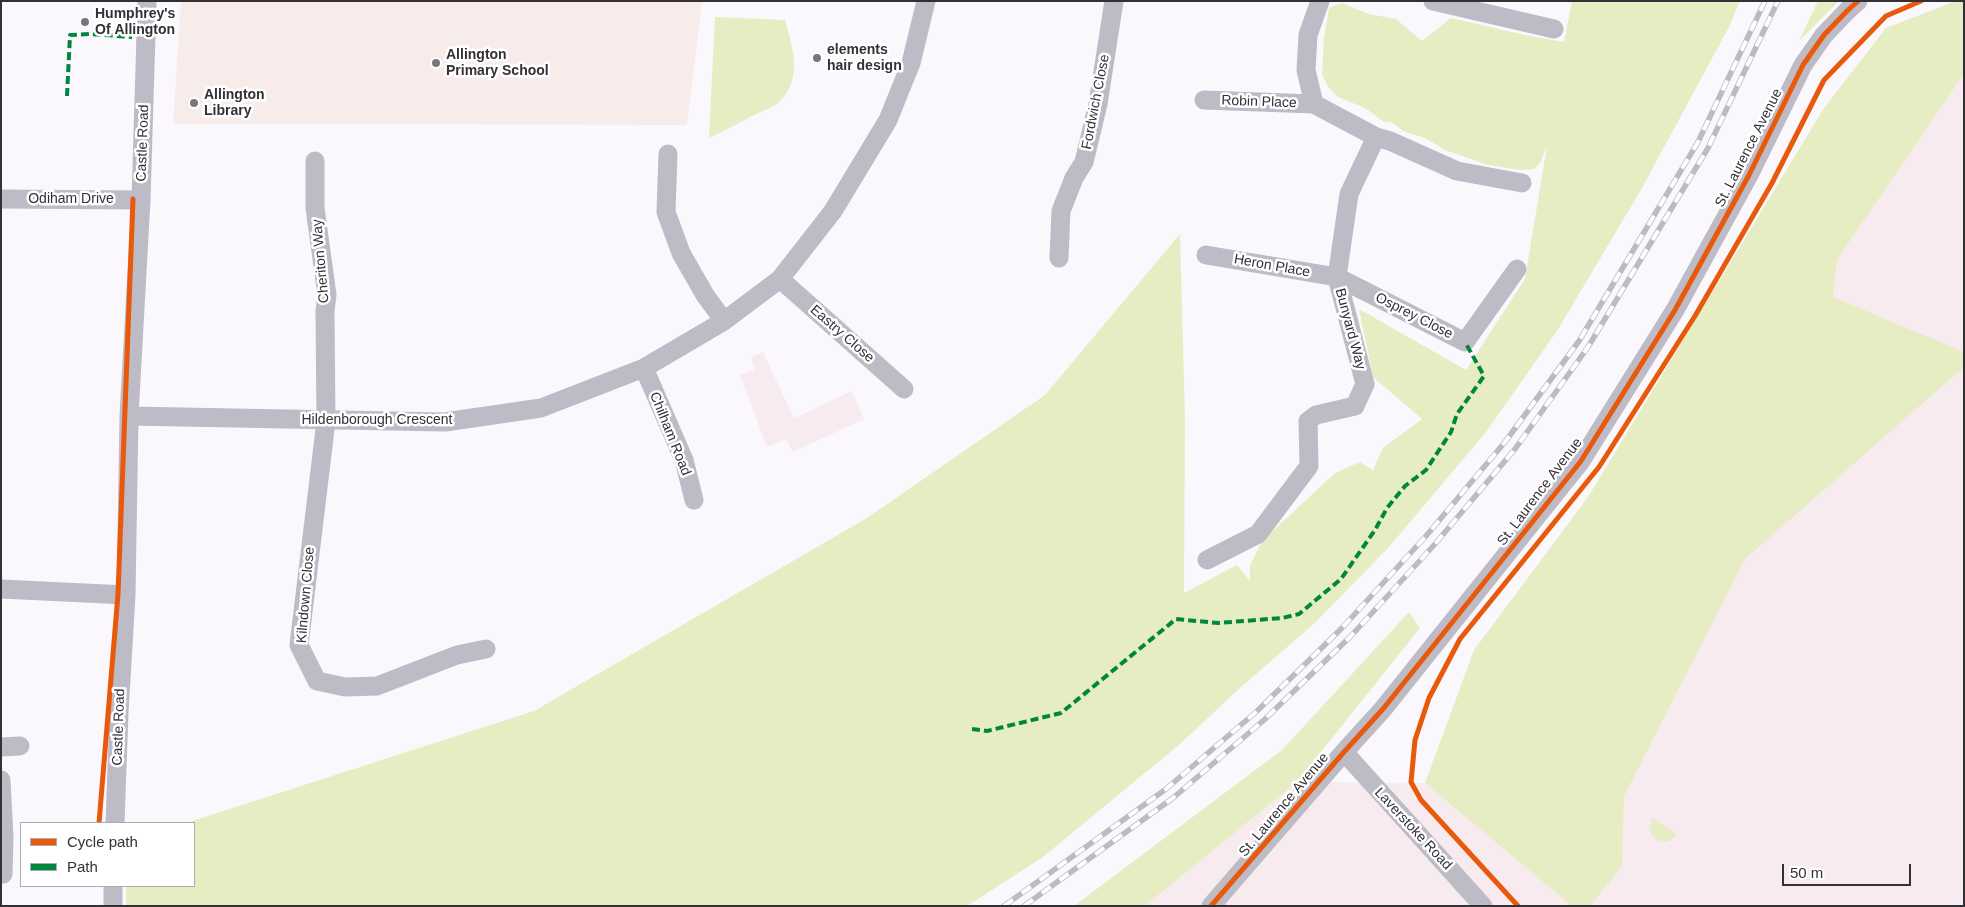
<!DOCTYPE html>
<html>
<head>
<meta charset="utf-8">
<style>
  body { margin:0 }
  #map { position:relative; width:1965px; height:907px; overflow:hidden; background:#faf8fc; font-family:Helvetica,sans-serif }
  canvas { display:block }
  .frame { position:absolute; inset:0; border:2px solid #333036; pointer-events:none }
  .legend { position:absolute; left:20px; top:822px; width:175px; height:65px; box-sizing:border-box; background:#fff; border:1px solid #adacaf; margin:0; padding:6px 9px; list-style:none; font-size:15px; color:#333036 }
  .legend li { display:flex; align-items:center; gap:10px; height:25px }
  .legend b { width:25px; border:1px solid #adacaf }
  .scale { position:absolute; left:1782px; top:864px; width:129px; height:22px; box-sizing:border-box; border:2px solid #333036; border-top:0; padding-left:6px; font-size:15px; line-height:18px; white-space:nowrap; color:#333036; -webkit-text-stroke:4px #fff; paint-order:stroke }
</style>
</head>
<body>
<div id="map">
<canvas width="1965" height="907"></canvas>
<div class="frame"></div>
<ul class="legend">
<li><b style="height:6px;background:#e8590c"></b>Cycle path</li>
<li><b style="height:6px;background:#00873e"></b>Path</li>
</ul>
<div class="scale">50 m</div>
</div>
<script>
const g = document.querySelector('canvas').getContext('2d');
g.lineJoin = 'round';
function paint(path, color) { g.fillStyle = color; g.fill(path, 'evenodd'); }
function trace(path, color, width, dash) { g.strokeStyle = color; g.lineWidth = width; g.lineCap = dash ? 'butt' : 'round'; g.setLineDash(dash || []); g.stroke(path); }
function write(font, color, halo, rows, align = 'center') {
  g.font = font + ' Helvetica,sans-serif'; g.lineWidth = 5; g.setLineDash([]); g.textBaseline = 'middle'; g.strokeStyle = halo; g.fillStyle = color; for (const [text, x, y, turn = 0] of rows) {
    g.save(); g.translate(x, y); g.rotate((+turn || 0) * Math.PI / 180); g.textAlign = isNaN(turn) ? turn : align; if (halo) g.strokeText(text, 0, 0); g.fillText(text, 0, 0); g.restore();
  }
}
const industrial = new Path2D(`
  M1964 74V906H1145L1297 782 1425 783 1837 260Z
  M763 352 794 418 852 391 864 419 793 452 786 439 767 447 740 375 755 370 751 357Z`);
const education = new Path2D(`
  M181 1H702L687 125 173 124Z`);
const green = new Path2D(`
  M1572 1H1740L1729 27 1642 188 1557 331 1486 432 1389 547 1316 622 1241 687 1180 744 1043 857 967 906H126V886H194V823H186L534 711 867 518 1045 395 1180 234 1185 418 1184 593 1237 565 1250 581V566L1262 541 1335 473 1360 462 1373 470 1383 448 1422 419 1373 377 1359 309 1466 370 1525 279 1547 146 1540 163 1534 169 1521 170 1488 165 1445 150 1425 138 1405 132 1391 122H1384L1365 108 1338 97 1328 87 1322 74 1324 39 1329 8 1342 3 1369 14 1396 19 1422 41 1451 18 1525 35 1564 42Z
  M1818 1H1839L1799 41Z
  M1956 1H1964V74L1837 260 1833 297 1964 352V367L1745 559 1624 796 1622 866 1590 906H1572L1425 783 1474 650 1588 497 1824 108 1886 28Z
  M715 17 785 20C793 48 803 81 778 103 771 108 762 111 754 115 739 123 724 131 709 138Z
  M1409 612 1420 628 1297 782 1145 906H1074L1282 750Z
  M1652 818H1654L1677 835 1668 842 1656 840 1650 832Z`);
const minor = new Path2D(`
  M1433 1 1554 29
  M1204 100 1314 104
  M1376 137 1390 141 1457 171 1522 183
  M668 154 666 212 681 253 705 295 724 321
  M315 161V208L327 295 325 311 326 421 299 645 317 681 345 687 377 686 457 655 486 649
  M1 199 141 200
  M1206 255 1337 277 1465 342 1517 269
  M1059 258 1061 211 1074 178 1084 162 1098 104 1114 1
  M780 279 904 389
  M644 368 684 460 694 500
  M129 416 445 422 541 408 644 368 724 321 780 279 833 211 888 120 911 63 926 1
  M1207 560 1258 534 1309 466 1308 421 1316 415 1355 406 1365 384 1337 277 1349 194 1376 137 1314 104 1306 70 1308 35 1320 1
  M1 589 126 595
  M1 747 20 746
  M1344 752 1483 906
  M1 780 4 837 3 874
  M115 823 119 713 126 595 129 416 141 200 147 1
  M113 906V886
  M1211 906 1344 752 1383 709 1581 461 1675 310 1749 175 1803 65 1824 35 1847 11 1858 1`);
const rail = new Path2D(`
  M1004 906 1166 789 1256 712 1342 628 1426 536 1505 442 1579 341 1698 142 1765 1
  M1024 906 1173 798 1264 720 1351 636 1435 544 1515 449 1588 347 1708 148 1778 1`);
const quiet = new Path2D(`
  M67 96 70 35 91 34 132 37
  M972 729 987 731 1061 713 1176 619 1218 623 1282 618 1299 614 1341 579 1375 530 1387 508 1405 486 1426 470 1451 432 1457 414 1484 376 1465 342`);
const cycleway = new Path2D(`
  M99 823 118 594 133 199
  M1211 906 1344 752 1383 709 1581 461 1675 310 1749 175 1803 65 1824 35 1847 11 1858 1
  M1518 906 1421 800 1411 782 1415 740 1429 698 1460 639 1599 467 1695 316 1772 183 1824 80 1886 16 1921 1`);
const markers = [
  [85,22,5,"#79767b"],
  [817,58,5,"#79767b"],
  [436,63,5,"#79767b"],
  [194,103,5,"#79767b"]
];
const poiNames = [
  ["Humphrey's",95,14],
  ["Of Allington",95,30],
  ["elements",827,50],
  ["hair design",827,66],
  ["Allington",446,55],
  ["Primary School",446,71],
  ["Allington",204,95],
  ["Library",204,111]
];
const streetNames = [
  ["Fordwich Close",1096,102,-79],
  ["Robin Place",1259,102,2],
  ["Castle Road",143,143,-88],
  ["St. Laurence Avenue",1749,148,-63],
  ["Odiham Drive",71,199],
  ["Cheriton Way",321,261,-95],
  ["Heron Place",1272,266,10],
  ["Osprey Close",1414,316,27],
  ["Bunyard Way",1350,329,75],
  ["Eastry Close",842,334,41],
  ["Hildenborough Crescent",377,420],
  ["Chilham Road",670,434,68],
  ["St. Laurence Avenue",1540,492,-53],
  ["Kilndown Close",306,595,-85],
  ["Castle Road",119,727,-88],
  ["St. Laurence Avenue",1284,805,-50],
  ["Laverstoke Road",1413,829,47]
];
paint(industrial, '#f8ebf0');
paint(education, '#f8eceb');
paint(green, '#e7edc2');
trace(minor, '#bcbbc6', 19);
trace(rail, '#bcbbc0', 5.5);
trace(rail, '#fff', 4, [11]);
trace(quiet, '#00873e', 4, [8, 4]);
trace(cycleway, '#e8590c', 5);
for (const [x, y, r, color] of markers) { const dot = new Path2D(); dot.arc(x, y, r, 0, 2 * Math.PI); g.fillStyle = color; g.fill(dot); trace(dot, '#fff', 2); }
write('bold 14px', '#333036', '#fff', poiNames, 'left');
write('14px', '#333036', '#fff', streetNames);
</script>
</body>
</html>
